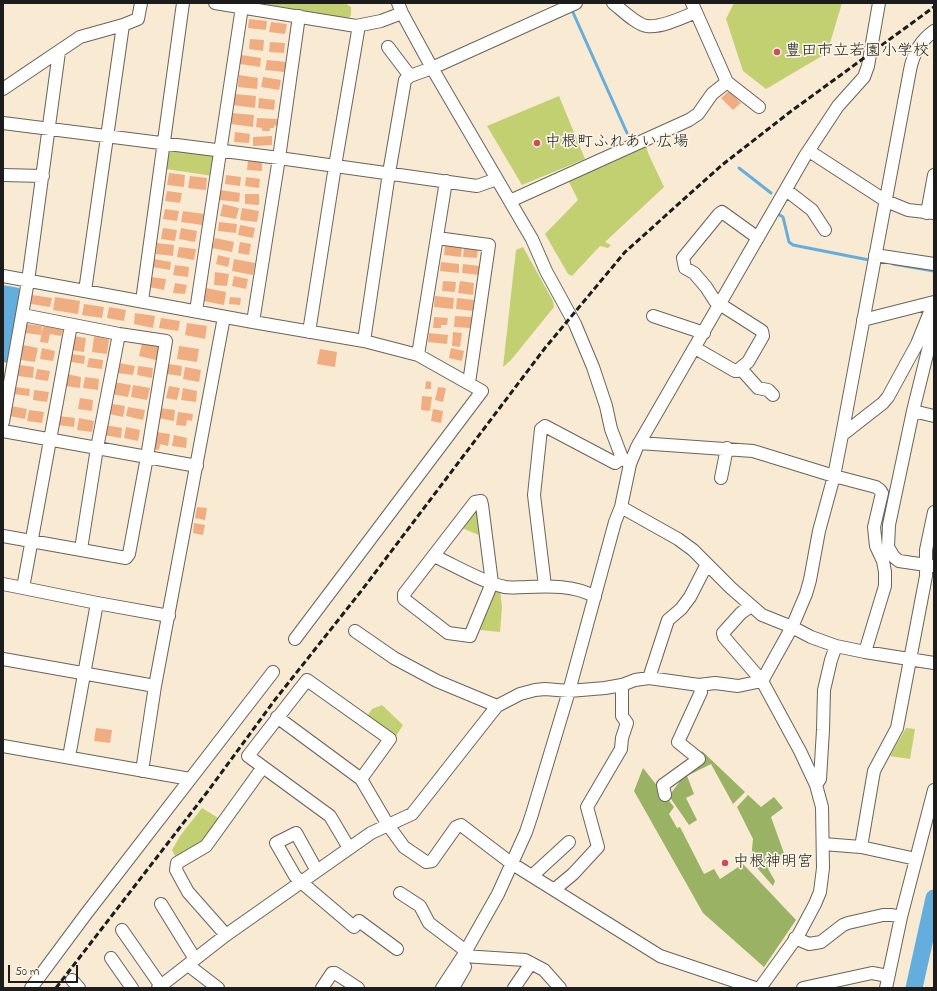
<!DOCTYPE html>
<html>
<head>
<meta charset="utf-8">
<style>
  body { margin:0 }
  #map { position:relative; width:937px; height:991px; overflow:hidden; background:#f8ead3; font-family:"Indie Flower",sans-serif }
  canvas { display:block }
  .frame { position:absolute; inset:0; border:4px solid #1c1c1c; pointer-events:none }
  .scale { position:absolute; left:8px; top:965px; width:70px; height:18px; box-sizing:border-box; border:2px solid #1c1c1c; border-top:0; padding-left:5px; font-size:12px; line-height:14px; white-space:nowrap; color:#1c1c1c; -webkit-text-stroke:3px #fcf5e5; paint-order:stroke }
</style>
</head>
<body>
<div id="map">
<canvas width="937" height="991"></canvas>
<div class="frame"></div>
<div class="scale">50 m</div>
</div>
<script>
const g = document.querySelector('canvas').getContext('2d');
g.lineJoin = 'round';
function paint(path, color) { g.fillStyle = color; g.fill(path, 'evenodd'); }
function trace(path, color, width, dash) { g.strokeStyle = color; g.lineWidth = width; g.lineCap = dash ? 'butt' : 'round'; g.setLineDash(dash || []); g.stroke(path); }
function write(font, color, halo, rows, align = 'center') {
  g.font = font + ' "Indie Flower","Klee One",sans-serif'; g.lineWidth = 3.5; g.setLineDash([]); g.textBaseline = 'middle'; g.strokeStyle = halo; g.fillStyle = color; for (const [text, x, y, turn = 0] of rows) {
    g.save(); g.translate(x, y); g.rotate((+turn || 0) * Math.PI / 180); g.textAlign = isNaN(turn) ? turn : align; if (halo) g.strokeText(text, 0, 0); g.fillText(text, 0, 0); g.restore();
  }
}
const green = new Path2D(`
  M258 3H345L351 7V15L348 19Z
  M734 3H842L827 53 766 89 743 71 726 19Z
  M559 96 585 159 522 185 487 126Z
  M646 145 648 153 664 187 605 242 611 245 608 248 600 246 572 276 568 274 545 234 578 200 567 178Z
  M168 150 214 154 213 176 166 169Z
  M523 247 553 301 554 307 511 360 503 367 516 250Z
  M474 512 478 514 481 536 462 528Z
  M500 590 502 607 500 632 480 630 493 591Z
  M382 705 403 725 396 736H390L366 718 372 709Z
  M906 728 915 729 910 759 890 756Z
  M202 808 220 819 202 842 176 858 172 850 179 838 180 836Z`);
const forest = new Path2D(`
  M702 751 745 792 733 804 711 764 687 776 694 794 686 798 697 820 689 825 669 796Z
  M643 768 674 807 669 814 677 828 680 827 704 874 714 869 720 879 743 864 796 920 764 967 703 913 634 791Z
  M748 795 761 807 774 797 783 808 771 817 785 856 768 869 775 881 773 886 751 861 753 839 737 807Z`);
const water = new Path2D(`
  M3 285 19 288 23 294 9 363 3 362Z`);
const stream = new Path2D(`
  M571 8 627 133
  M739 168 771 193
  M778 214 783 217 789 242 793 245 869 260
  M893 264 934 271`);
const river = new Path2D(`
  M914 988 934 898`);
const building = new Path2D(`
  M249 19 267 21 266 30 248 28Z
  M271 22 287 24 285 34 269 32Z
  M250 39 264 40 263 51 249 49Z
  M270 42 285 43 284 53 269 52Z
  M241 55 261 58 260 67 240 64Z
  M267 60 286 62 284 72 265 70Z
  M239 75 258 78 257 89 238 87Z
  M263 77 281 80 279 90 261 87Z
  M729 91 741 103 733 110 721 98Z
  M235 94 256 96 255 108 233 105Z
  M259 98 275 100 274 110 258 108Z
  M232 113 254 115 253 127 231 124Z
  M257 118 277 119V126L274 125V128H270V131H262V128L256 127Z
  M235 132 250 134 249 143 234 142Z
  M272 136V145L253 146V137Z
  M248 160H262V171L247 170Z
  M169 173 185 175 184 187 167 185Z
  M226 175 241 177 240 186 225 184Z
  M190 176 207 178 206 190 188 188Z
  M246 177 260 179 259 188 245 186Z
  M220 190 240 193 239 202 219 200Z
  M167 191 182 193 180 203 165 201Z
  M245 194H259V205L245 204Z
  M223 204 239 208 236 219 220 216Z
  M242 208 259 211 257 222 240 220Z
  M165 209 179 211 177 221 163 219Z
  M183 211 204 214 202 225 181 222Z
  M219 222 237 224 236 233 218 231Z
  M240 225 255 228 253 238 238 235Z
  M163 228 177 230 175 241 161 239Z
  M181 228 197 231 195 242 179 239Z
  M215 238 234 242 232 252 212 248Z
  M240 242 251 244 249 255 238 253Z
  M157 243 174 245 173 256 156 254Z
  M445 245 462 247 461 257 444 255Z
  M179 247 196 249 194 260 177 257Z
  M464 247 478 248 477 258 463 257Z
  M218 255 230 258 228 267 216 264Z
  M154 259 171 262 170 270 153 267Z
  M234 259 255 263 253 275 232 271Z
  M441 262 459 264V273L440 271Z
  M463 264 480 266 479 275 462 273Z
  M175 265 189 267 188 277 173 275Z
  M215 272 229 274 227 286 214 285Z
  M234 276 248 279 246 289 232 286Z
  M150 277 166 279 164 290 149 287Z
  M443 281 456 282 455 292 442 291Z
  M460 281 474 283 473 295 458 293Z
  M175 283 187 285 185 294 173 293Z
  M206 288 226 292 224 305 204 301Z
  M32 295 52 298 50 307 31 304Z
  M435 296 454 298 453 309 434 307Z
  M55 297 80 301 78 314 53 310Z
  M230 297 241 298 240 305 229 304Z
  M457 298 474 300 473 311 456 309Z
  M84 304 104 307 102 318 82 315Z
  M109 307 126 310 124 321 107 318Z
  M135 313 155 316 153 328 134 324Z
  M455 316 472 317 470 328 454 327Z
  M434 317 448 318 447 325H441V328H433Z
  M161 318 180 321 178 331 159 328Z
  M187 323 207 326 205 339 185 335Z
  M26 324 42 326 41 335 25 333Z
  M43 326 63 329 61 336 50 334 48 343 40 342Z
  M453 332 462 333 460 347 452 346Z
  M429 333 448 335 447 344 428 342Z
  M72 336 86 338 84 352 70 350Z
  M94 336 109 339 107 354 92 352Z
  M142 343 159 346 156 360 139 356Z
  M23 345 38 348 35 362 21 360Z
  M179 346 199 349 197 362 177 359Z
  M42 348 55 351 53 361 40 359Z
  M451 348 464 351 462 361 449 358Z
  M320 349 337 352 335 367 317 364Z
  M72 354 85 356 84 364 71 362Z
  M89 358 103 360 102 369 87 367Z
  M119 363 135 366 133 375 117 373Z
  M168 364 182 366 181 376 167 374Z
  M20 365 34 367 33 378 18 376Z
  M138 366 153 368 152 378 137 375Z
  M185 367 201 370 199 382 183 379Z
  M37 369 50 371 48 381 35 379Z
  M67 374 81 377 80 388 65 386Z
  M85 377 99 379 98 390 83 388Z
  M426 381 431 382V389H425Z
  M114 382 131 385 128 397 112 394Z
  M133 385 150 388 147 400 131 397Z
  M169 386 180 388 177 400 166 398Z
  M15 387 30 389 29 396 14 394Z
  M438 387 446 388 443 402 435 400Z
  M183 388 197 391 196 402 181 400Z
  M34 390 49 392 47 402 33 400Z
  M422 396 432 397 430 411 421 410Z
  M80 398 93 400 92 411 78 409Z
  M112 404 125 406 123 417 110 414Z
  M11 406 27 409 25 419 9 416Z
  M128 407 145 410 143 420 126 416Z
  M160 408 175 410 174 421 158 418Z
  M433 409 443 411 441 423 431 421Z
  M29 410 44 412 42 423 27 421Z
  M178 412 193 414 192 421 187 420 186 426 176 425Z
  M59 416 75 418 74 427 58 425Z
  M79 418 94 421 92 432 77 430Z
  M105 425 122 428 121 438 103 435Z
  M126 427 140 430 138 441 124 438Z
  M156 432 170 434 168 446 160 444 159 450 153 449Z
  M174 435 187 438 186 448 172 446Z
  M197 507 207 508 205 520 195 518Z
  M194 523 205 525 203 535 193 533Z
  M96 728 112 730 110 743 94 741Z`);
const minor = new Path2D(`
  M215 3 356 26 381 21 402 13
  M398 3 402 13 432 68 532 239 546 271 575 324 593 367 606 406 611 429 622 458 630 464
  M613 3C622 10 637 25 647 26 661 28 684 17 696 12
  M692 3 727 82 759 107
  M388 47 410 76
  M3 89 80 37 123 25 138 19 141 3
  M3 123 279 158 477 186 497 179
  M809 151 886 201 908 210 934 213
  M3 175 43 176
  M786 190 812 210 825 230
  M510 201 689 120 698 114 712 94 727 82
  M927 213 934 175
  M437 238 489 245 469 383
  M875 255 934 264
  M3 276 253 322 364 341 418 355 482 391 295 639
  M85 291 123 25
  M142 301 183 3
  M196 311 242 7
  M653 316 704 333
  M863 320 934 302
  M253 322 279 158 299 16
  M309 332 335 166 358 31 356 26
  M364 341 389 173 405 80 410 76 432 68 576 3
  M695 348 735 371H737L748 362 763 336 762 331 715 301 706 287 694 273 685 268 683 258 719 214 722 212 758 238
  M418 355 446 181
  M741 369 758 388 768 390 773 395
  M913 411 934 416
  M3 422 28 281 59 52
  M3 431 147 457 166 341 119 334 23 315
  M842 435 883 403 888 397 917 344 934 302
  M639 443 753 451 834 476 876 487 880 490 882 493 874 527 876 546 883 561 885 572V586L865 652
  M721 478 727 448
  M481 501 482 505 492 583 470 636 448 633 404 599V594L475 502Z
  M621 507 678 539 693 550 731 588 762 615 792 627 811 637 836 646 865 652 934 663
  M3 536 126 558 129 554 147 457 197 466
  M81 549 97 448 119 334
  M434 556C454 565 484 583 505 587 511 588 519 587 526 587 548 586 576 585 595 597
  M933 566 899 561 894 557 888 547 889 525 913 411 934 326
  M3 584 23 588 71 325
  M545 586 534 495 541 429 545 426 615 463 622 458
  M23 588 97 603 169 616
  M751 606 741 613 723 633 724 637 762 681 800 751 816 785 822 807 823 868 820 892 815 904 799 934 760 988
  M355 631 394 658 437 681 497 706
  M3 659 155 686
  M649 678 668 620 681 609 690 597 707 564
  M762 681 792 627 806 594 810 580 819 531 834 476 842 435 910 70C913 54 920 41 934 31
  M277 717 361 779 388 825 404 847 426 862 432 861 456 827 461 825 511 863 660 956 755 988
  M3 746 190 779
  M69 757 97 603
  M142 771 155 686 224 317
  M816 785 820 779 823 730 824 690 831 660 836 646
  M665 795 663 785 699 759 678 742 701 692 699 685
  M823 844 861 847 916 859
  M861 847 874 771 897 728 926 576V550L934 512
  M349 848 330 816 248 756 307 680 390 739 361 779
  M317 871 296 833 276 843 295 876 301 882 354 927 359 921 397 949
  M533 875 569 842
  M555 889 573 874 598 847 587 807 621 749 622 738 627 723 622 716V685
  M400 893 420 906 429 923 462 948 466 949
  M161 904 195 959
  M122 930 161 986
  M226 935 188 892 176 870 177 863 206 846 263 767
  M795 938 809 944 821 942 843 925 848 923 883 915H892L901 917
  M463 956 525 960 544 970 560 988
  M111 958 132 988
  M188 965 218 988
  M72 980 79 988
  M31 988 86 914 273 672
  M158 988 226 935 371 833 412 814 497 706 520 694 535 690 545 689 569 691 605 688 622 685 635 680 649 678 699 685 715 683 738 686 762 681
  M322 988 332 973H335L358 988
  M442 988 463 956 498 894 526 832 532 814 569 691 615 522 621 507 630 464 637 447 805 156 838 106 864 77 868 66 879 3
  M453 988 465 967
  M514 988 531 963
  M803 988 872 973 888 976
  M886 988 901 917 934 790`);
const rail = new Path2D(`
  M56 988 208 791 274 701 362 590 545 348 625 252 722 165 790 112 934 7`);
const markers = [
  [777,52,4,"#d1495b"],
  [537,143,4,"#d1495b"],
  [725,863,4,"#d1495b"]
];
const poiNames = [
  ["豊田市立若園小学校",785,52],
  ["中根町ふれあい広場",545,143],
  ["中根神明宮",733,863]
];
paint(green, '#c2d072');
paint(forest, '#99b264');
paint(water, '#63aedc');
trace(stream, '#63aedc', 3);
trace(river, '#63aedc', 17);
paint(building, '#f1ad82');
trace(minor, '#69645c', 14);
trace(minor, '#fff', 12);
trace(rail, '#1c1c1c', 3, [6, 3]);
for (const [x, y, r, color] of markers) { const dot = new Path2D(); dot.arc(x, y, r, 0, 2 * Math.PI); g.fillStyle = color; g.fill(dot); trace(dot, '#fcf5e5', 1.5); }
write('16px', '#1c1c1c', '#fcf5e5', poiNames, 'left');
</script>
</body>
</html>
